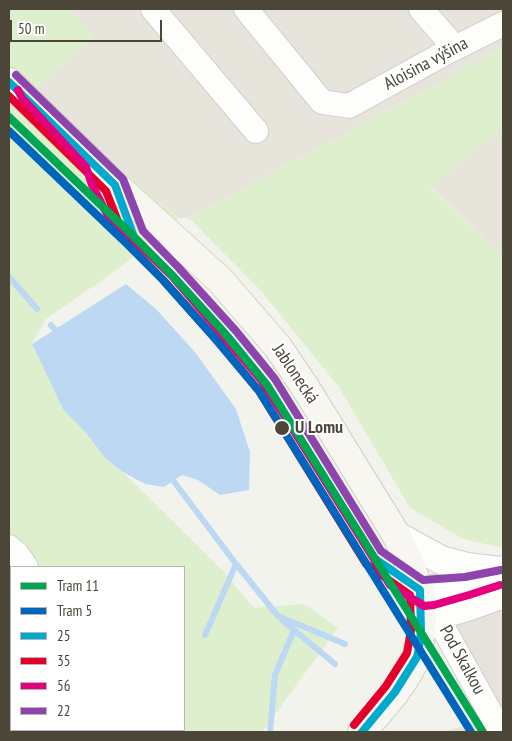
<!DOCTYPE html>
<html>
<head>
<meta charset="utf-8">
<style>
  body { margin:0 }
  #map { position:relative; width:512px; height:741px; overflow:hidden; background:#f3f3ee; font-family:"PT Sans Narrow",sans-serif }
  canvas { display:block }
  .frame { position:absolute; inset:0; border:10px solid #4b4638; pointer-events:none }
  .legend { position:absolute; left:10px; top:566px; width:175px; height:165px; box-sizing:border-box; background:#fff; border:1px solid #b7b5af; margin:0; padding:6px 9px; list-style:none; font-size:15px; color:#4b4638 }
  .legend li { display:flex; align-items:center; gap:10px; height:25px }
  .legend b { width:25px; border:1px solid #b7b5af }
  .scale { position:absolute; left:10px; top:20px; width:152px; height:22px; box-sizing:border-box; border:2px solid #4b4638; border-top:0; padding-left:6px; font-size:15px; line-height:18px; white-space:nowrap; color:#4b4638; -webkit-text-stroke:4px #fff; paint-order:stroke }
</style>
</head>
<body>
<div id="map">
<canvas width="512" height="741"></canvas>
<div class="frame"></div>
<ul class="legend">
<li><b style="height:6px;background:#00a651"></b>Tram 11</li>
<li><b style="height:6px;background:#0065bd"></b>Tram 5</li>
<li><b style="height:6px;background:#00a9ce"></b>25</li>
<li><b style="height:6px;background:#e4002b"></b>35</li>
<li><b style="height:6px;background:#e5007d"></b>56</li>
<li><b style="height:6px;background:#8e44ad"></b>22</li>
</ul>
<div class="scale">50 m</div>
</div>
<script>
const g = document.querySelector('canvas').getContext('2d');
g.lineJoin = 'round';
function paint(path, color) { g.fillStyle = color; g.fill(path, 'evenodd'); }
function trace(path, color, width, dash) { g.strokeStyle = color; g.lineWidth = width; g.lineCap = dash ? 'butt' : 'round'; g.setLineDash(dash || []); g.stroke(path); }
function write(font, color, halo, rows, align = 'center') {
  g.font = font + ' "PT Sans Narrow",sans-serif'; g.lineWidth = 4; g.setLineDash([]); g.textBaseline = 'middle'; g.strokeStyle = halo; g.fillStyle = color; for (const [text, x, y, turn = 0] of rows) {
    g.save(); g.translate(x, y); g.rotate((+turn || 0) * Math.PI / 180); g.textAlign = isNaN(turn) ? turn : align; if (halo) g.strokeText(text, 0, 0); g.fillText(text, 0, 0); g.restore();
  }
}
const residential = new Path2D(`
  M70 9H503V48L189 218H179L106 157 47 101 35 88 94 38Z
  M503 127V258L430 186Z`);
const industrial = new Path2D(`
  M503 594V732H442L493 718 436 615Z`);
const green = new Path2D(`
  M9 9H70L94 38 35 88C79 135 130 176 179 218L121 267 46 319 32 344 45 372 86 433 106 459 123 472 223 571 254 608 304 604 338 628 262 732H48L43 730H184V567H11V715L9 714Z
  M503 48V127L430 187 503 258V548L463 539 410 508 339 387 261 291 189 218Z`);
const water = new Path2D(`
  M126 284 156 309 195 352 236 409 250 452 249 490 220 495 198 480 182 475 164 487 145 484 123 472 106 459 86 433 63 409 32 344Z`);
const stream = new Path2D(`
  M9 277 37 309
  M51 325 60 335
  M169 475 236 564 278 616 345 644
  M282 620 335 664
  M205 635 236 564
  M270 732 275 675 294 630`);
const minor = new Path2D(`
  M153 9 256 131
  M246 9 322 102 349 106 445 53 503 24
  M421 9 455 48
  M9 547 17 554 26 567
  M426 599 436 615 501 732
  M61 730 62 732`);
const tertiary = new Path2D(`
  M397 536 441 560 467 567 499 571 503 570
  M420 590 466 587 502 580
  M422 616C450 615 477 603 503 594`);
const secondary = new Path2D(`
  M9 82 115 185 220 280 278 347 305 387 397 536 420 590 422 616 421 634 417 656 407 675 394 694 362 732`);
const bus1 = new Path2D(`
  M9 82 115 185 134 237 171 274 229 338 267 385 374 558 420 590 421 631 419 648 417 657 395 692 362 732`);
const bus2 = new Path2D(`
  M9 96 106 191 126 242 164 281 221 345 259 391 366 564 410 595 411 631 407 653 386 686 354 725`);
const bus3 = new Path2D(`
  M18 90 22 98 86 167 92 185 107 214 171 275 261 380 289 423 390 585 424 606 434 605 469 595 500 585`);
const bus4 = new Path2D(`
  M16 75 123 179 143 231 178 267 236 331 275 379 381 551 423 580 465 577 501 570`);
const tram1 = new Path2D(`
  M9 117 130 233 170 273 220 328 267 385 483 732`);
const tram2 = new Path2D(`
  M9 131 123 240 163 280 212 335 259 391 471 732`);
const markers = [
  [282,428,8,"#4b4638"]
];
const streetNames = [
  ["Aloisina výšina",426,64,-28],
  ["Jablonecká",295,374,56],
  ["Pod Skalkou",462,660,61]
];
const stopNames = [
  ["U Lomu",295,428]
];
paint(residential, '#e7e5db');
paint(industrial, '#e6e3dd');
paint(green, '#deefce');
paint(water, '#bdd8f2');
trace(stream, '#bdd8f2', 6);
trace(minor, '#d1d0cb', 26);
trace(tertiary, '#d1d0cb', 30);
trace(secondary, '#d3d1c4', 30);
trace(minor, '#fdfdfc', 24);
trace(tertiary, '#fdfdfc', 28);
trace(secondary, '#f7f6f1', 28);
trace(bus1, '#00a9ce', 8);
trace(bus2, '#e4002b', 8);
trace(bus3, '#e5007d', 8);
trace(bus4, '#8e44ad', 8);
trace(tram1, '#00a651', 8);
trace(tram2, '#0065bd', 8);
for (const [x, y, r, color] of markers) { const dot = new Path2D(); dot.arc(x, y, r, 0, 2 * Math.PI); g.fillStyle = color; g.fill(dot); trace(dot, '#fff', 2); }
write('18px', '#4b4638', '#fff', streetNames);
write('bold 18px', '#4b4638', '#fff', stopNames, 'left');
</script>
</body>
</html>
